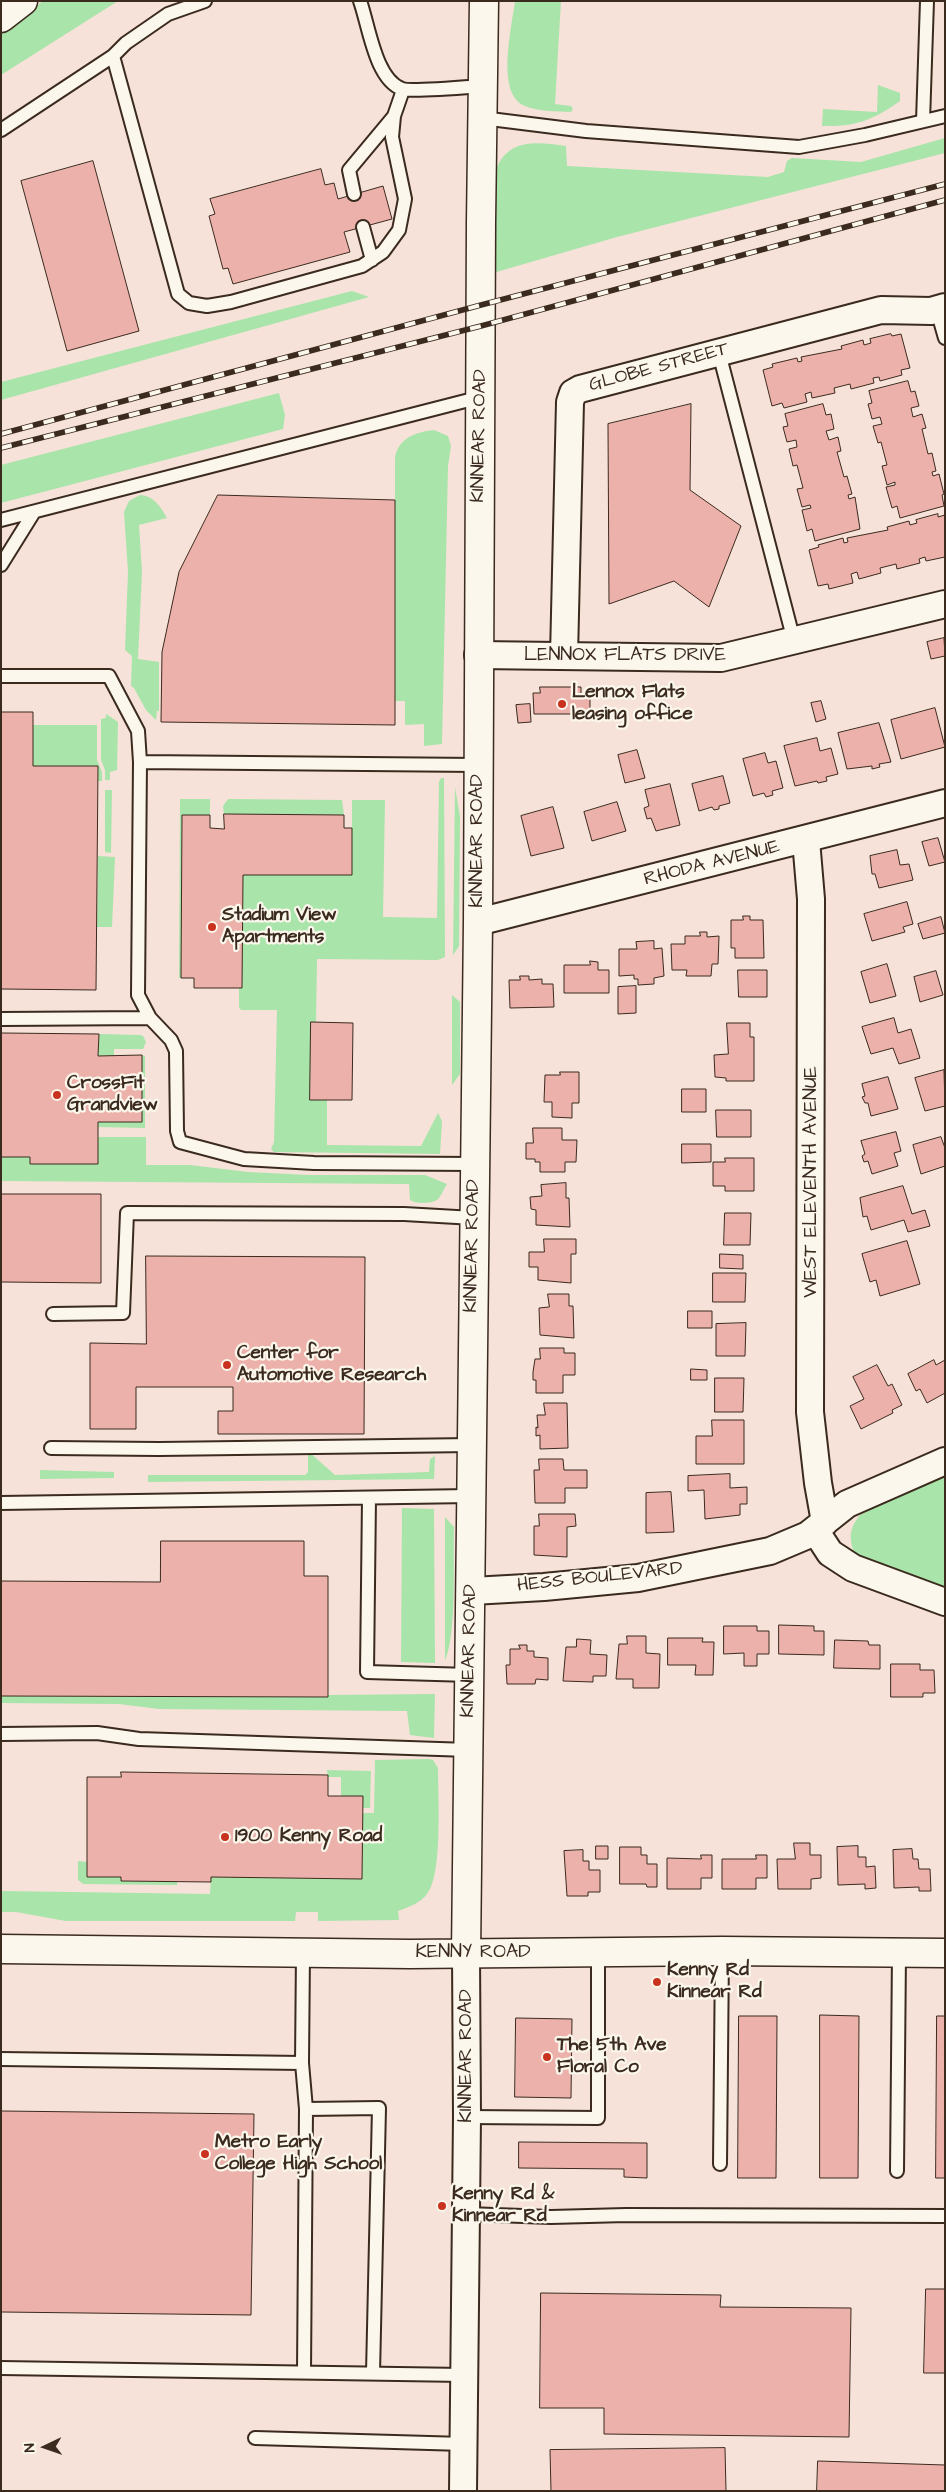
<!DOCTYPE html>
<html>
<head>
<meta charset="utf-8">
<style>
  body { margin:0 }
  #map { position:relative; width:946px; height:2492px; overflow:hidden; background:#f6e2d8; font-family:"Architects Daughter",sans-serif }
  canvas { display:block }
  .frame { position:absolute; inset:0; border:2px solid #3b2a1e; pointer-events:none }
  .north { position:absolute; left:20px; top:2422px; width:50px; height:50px; -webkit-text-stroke:4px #fbf7ec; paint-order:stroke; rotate:267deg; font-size:14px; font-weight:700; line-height:20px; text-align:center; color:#3b2a1e }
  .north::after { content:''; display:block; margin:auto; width:18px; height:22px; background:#3b2a1e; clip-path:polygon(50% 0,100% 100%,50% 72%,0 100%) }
</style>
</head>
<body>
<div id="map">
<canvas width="946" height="2492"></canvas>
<div class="frame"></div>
<div class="north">N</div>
</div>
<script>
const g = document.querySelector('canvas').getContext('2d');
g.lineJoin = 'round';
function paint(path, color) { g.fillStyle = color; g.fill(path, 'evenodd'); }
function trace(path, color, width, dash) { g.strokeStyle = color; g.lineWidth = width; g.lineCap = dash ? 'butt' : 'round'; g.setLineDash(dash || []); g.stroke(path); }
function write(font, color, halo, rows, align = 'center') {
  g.font = font + ' "Architects Daughter",sans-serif'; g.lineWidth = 4.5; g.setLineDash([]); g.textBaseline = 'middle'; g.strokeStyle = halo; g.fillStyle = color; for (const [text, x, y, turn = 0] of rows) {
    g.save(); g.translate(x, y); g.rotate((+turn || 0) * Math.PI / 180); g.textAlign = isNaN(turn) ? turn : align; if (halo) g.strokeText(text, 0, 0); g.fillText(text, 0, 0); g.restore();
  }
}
const green = new Path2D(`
  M43 1H118L1 75V34Z
  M515 1H561L555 104 571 106 573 109 571 112C557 111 539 112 525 106 495 94 512 27 515 1Z
  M878 85 900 93V101C873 120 856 127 822 126L823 109 877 112Z
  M945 138V153L617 237 493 273 497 167C510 138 538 142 566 146L567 166 768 177 784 172 787 161 792 158 861 162Z
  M352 291 369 297 1 400V382Z
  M279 393 285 415 283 429 1 503V465Z
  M434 430 448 436 451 446 448 466 442 744 424 746V724L405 725V701H395V458C398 438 416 432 434 430Z
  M140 495C154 496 161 507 167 518L139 525 142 572 138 659 159 662V711H157L156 720 146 710 134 688 131 686 132 656 125 650 128 572 124 512 129 501Z
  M106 714 118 722 117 770 110 772V780H105V770L101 760V719L106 718Z
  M33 725H97V760L102 772V781H98V766H33Z
  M441 778H444L445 957 438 960 317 959 316 1022 310 1100H327V1145L421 1146 438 1113 442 1121 440 1154 274 1152 271 1149 274 1142 277 1010H241L239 1007V988H242L243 875H352V800H385L383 917 437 918 439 782Z
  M455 787 460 817 459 946 453 955Z
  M105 790H112L111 853 105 852Z
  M180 799H210V815H182L181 978H179Z
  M228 799 342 800 344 815 224 814 223 806Z
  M98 856 115 857 112 927H97Z
  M452 995 460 1002V1074L452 1085Z
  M99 1034 140 1035 143 1036 146 1042 143 1049H114V1056H98Z
  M142 1055 145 1056V1128L98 1127V1122Z
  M98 1137H146V1165H190L248 1172 308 1175H425L447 1184C444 1188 442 1195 438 1199 433 1204 416 1204 410 1200L409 1184 1 1181V1157H30V1164H97Z
  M308 1451 335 1475 429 1472 430 1459 435 1456 434 1479 148 1482V1475H305L308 1472Z
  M40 1470 114 1472V1478L40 1479Z
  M945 1470V1591L872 1565 854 1553C849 1537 849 1529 860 1515Z
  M402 1508 434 1509 435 1663 401 1662Z
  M445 1517 454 1527C453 1562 457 1632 445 1661Z
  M435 1694 434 1738 410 1735 407 1711 159 1709 119 1704 1 1703V1696L327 1697 328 1695Z
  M429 1759 433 1760 438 1768C438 1795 443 1875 427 1894 420 1903 409 1907 398 1911L399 1920 318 1921V1912H296L295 1921H66L16 1912H1V1891L210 1894 211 1877 362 1879 363 1813H374L375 1760Z
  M327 1770 371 1771 370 1808H363L341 1796V1777H328Z
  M78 1861 87 1862V1877H121V1881L177 1882V1885L83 1884 78 1880Z`);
const building = new Path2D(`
  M93 161 139 331 67 351 21 181Z
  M321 169 325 185 334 183 338 199 383 186 392 219 344 232 350 252 233 284 228 268 223 269 209 216 215 214 210 199Z
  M891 334 892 336 901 334 910 368 901 370 902 375 880 381 879 377 873 378 874 383 851 389 850 384 834 388 835 393 812 398 811 392 805 394 807 402 784 408 782 403 772 406 763 370 773 367 772 364 797 358 798 362 802 361 801 357 842 349 841 346 863 340 864 345 871 343 870 339Z
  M908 381 911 392 915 391 919 406 911 408 913 417 922 414 926 428 922 429 928 454 932 453 936 471 932 472 933 476 939 474 944 494 942 495 944 506 900 518 897 506 892 508 886 487 895 485V482L887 485 882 466 887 465 881 442 878 443 873 426 882 424 880 417 872 419 868 404 872 403 869 391Z
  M691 404 690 490 741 526 709 607 674 581 609 604 608 424Z
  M823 404 826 415 831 414 834 429 826 431 829 440 838 437 841 451 837 452 844 477 847 476 852 494 848 495 849 499 855 497 860 529 815 541 812 529 807 531 802 510 811 508 810 505 802 507 797 489 803 488 797 465 793 466 789 449 797 447 796 440 787 442 783 427 788 426 785 414Z
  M218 495 395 500V725L161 722 162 652 179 572Z
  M938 514V517L945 515V557L926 561 925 557 919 559 920 563 897 569 896 564 880 568 881 573 859 579 857 572 851 574 853 583 829 589 828 584 818 586 809 550 819 547 818 545 843 538 844 543 848 542 847 538 888 530 887 527 909 521 910 525 917 523 916 520Z
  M944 638 945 656 931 659 927 642Z
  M540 687H581V694H590V714H534L533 693H540Z
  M821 701 826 719 816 722 811 703Z
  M530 704 531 722 518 723 516 705Z
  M935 708 945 747 901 759 891 720Z
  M1 712H33V766H98L96 990 1 989Z
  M879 723 891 762 879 764 880 767 872 769V766L847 769 838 733Z
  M817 738 820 751 831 748 838 774 826 777 827 781 818 783 817 781 795 786 784 746Z
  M637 750 645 778 625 783 618 755Z
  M765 753 768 763 776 761 783 788 772 791 773 795 766 797 764 793 753 796 743 759Z
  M723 776 730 803 719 806V809L714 810 712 807 699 811 692 784Z
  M670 784 680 825 656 831 651 818 647 819 644 808 649 806 645 790Z
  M617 802 626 831 592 841 584 812Z
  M553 807 564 848 531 856 521 816Z
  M224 814 344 815V828H352V875H243L242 988H194V978H181L182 815H210V828L224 829Z
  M938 838 945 862 929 866 922 842Z
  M897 850 900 865 909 864 913 880 879 888 875 874H872L870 856Z
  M907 902 913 924 903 927 905 932 872 941 864 914Z
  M743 916H750V920H763L764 958H735V948H731V920H743Z
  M941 917 945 933 923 939 918 924Z
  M700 932H707V937L719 936 718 964H712L711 976H686L687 970H672L671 944H685V936H700Z
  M654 941V949L662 948 664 976 654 978V984L638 985V979H634V975L619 976V949H637L636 942Z
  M590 961 598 962V970H609V993H564V965H590Z
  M887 964 896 996 870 1003 861 972Z
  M738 970H767V997H739Z
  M936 971 943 995 920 1002 914 977Z
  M520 976H529V980L542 979V984H553L554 1007 510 1008 509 980H520Z
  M636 986V1013L618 1014V987Z
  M894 1018 898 1033 911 1029 920 1058 899 1064 893 1048 871 1054 862 1027Z
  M311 1022 353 1023 352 1100H310Z
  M727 1023H750V1037H754V1081H726V1078L715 1077 714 1055 728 1054Z
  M1 1033 99 1034 98 1056 142 1055V1122H98V1164H30V1157H1Z
  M944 1070 945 1106 925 1111 915 1078Z
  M560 1072H579V1103H572V1118L552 1117V1102H544L545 1075H560Z
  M888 1077 898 1109 871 1116 868 1103H865L862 1097 865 1096 862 1084Z
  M682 1089H706V1112H682Z
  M716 1110H751V1137H717Z
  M533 1128H562V1140H577L576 1162H565V1172H540V1162H535V1159H526V1143H533Z
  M896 1132 901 1151 894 1153 898 1166 872 1174 868 1161 864 1162 862 1156 865 1154 861 1141Z
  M941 1137 945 1148V1166L921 1174 913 1145Z
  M682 1144H711V1162L682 1163Z
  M725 1158H754V1191H725V1186H713V1162H725Z
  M566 1183V1198H569L570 1227 536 1225V1210L531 1209 530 1197 542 1196 541 1185Z
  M903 1186 912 1214 925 1210 930 1226 908 1232 904 1220 871 1230 867 1216 863 1217 860 1198Z
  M1 1194H101V1283L1 1282Z
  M725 1213H751L750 1245H724Z
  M544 1239H576V1254H571V1283L538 1280V1267H529V1252H544Z
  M907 1241 920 1284 880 1296 876 1280 870 1282 862 1254Z
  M720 1254 743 1255V1269L720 1268Z
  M146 1256 365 1257 364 1434H218V1411H233V1387H136V1429H90V1343L146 1344Z
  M713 1273H746L745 1302H713Z
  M548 1294H569V1306H573L574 1338 540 1335 539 1308 549 1307Z
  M688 1311H712V1328H688Z
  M746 1323 745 1356H716V1324Z
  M540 1348H564V1353H575V1375H563V1393H536V1380H533V1372L535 1359H540Z
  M934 1360 936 1365 945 1360V1393L927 1403 920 1389 916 1391 908 1374Z
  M877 1365 888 1386 892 1384 902 1405 892 1410 893 1413 861 1429 850 1406 864 1399 853 1377Z
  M691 1369 707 1370V1380H691Z
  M715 1378H744L743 1412H715Z
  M544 1403H567L568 1448 540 1449V1435L536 1436V1427L538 1428 537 1415H545Z
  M712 1420H744V1464H696V1436H712Z
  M539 1459H563L564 1470H587V1488H565V1503H535L534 1470H539Z
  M730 1474V1488L747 1487V1504H740V1515L705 1519 704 1490 688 1491V1476Z
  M671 1492 674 1532 646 1533V1493Z
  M539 1514H575L576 1526 567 1527V1557L534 1555V1526H539Z
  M161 1541H304V1576H328V1697L1 1696V1581L160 1582Z
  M779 1625 814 1626V1631H824V1655L779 1654Z
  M724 1626H757V1631H769V1654H757V1666H744V1653L724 1654Z
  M627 1636H646V1653L660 1654 659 1688H633V1679H616L619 1644H627Z
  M668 1638H703L702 1642H714L713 1675H695L696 1665H668Z
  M577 1639 591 1640 590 1654 607 1655 606 1676H593V1682L563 1681 566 1647H576Z
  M835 1640 868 1641 869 1645H880V1669L834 1668Z
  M519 1645H527V1651H534V1657L548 1658V1680L536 1679 535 1684H507L506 1665H510V1649H520Z
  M891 1664H920V1670H934L935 1693H923V1697H891Z
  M121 1772 328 1775V1796H363L362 1879 211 1877V1882L121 1881V1877H87V1777H121Z
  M794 1843H810V1855H821V1878L811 1879V1889H778L777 1859H795Z
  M596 1846H608V1859H596Z
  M858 1846V1857H866V1867L875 1866 876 1888 865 1889V1884L838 1885 837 1847Z
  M620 1847H641V1855H647V1864H657V1887H647L646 1884H620Z
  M912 1849 913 1859H918L919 1869H930L931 1891H919V1887L894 1888 893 1850Z
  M583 1850V1861H589V1870H600V1892H588V1896H567L564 1851Z
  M701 1855H712V1878H701V1889H667V1858L701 1859Z
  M756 1855H767V1878H756V1889H722V1859H756Z
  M820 2015 859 2016 858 2178H820Z
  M739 2016H777L776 2178H738Z
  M937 2016H945V2178H936Z
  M516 2018 572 2019 571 2098 515 2097Z
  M1 2111 254 2114 251 2315 1 2312Z
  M519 2142 647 2143V2178L624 2177V2169L519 2168Z
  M926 2289H945V2373H924Z
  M541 2293 721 2295 720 2307 851 2308 849 2437 604 2434V2408H540Z
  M725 2448 726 2491H551L550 2450Z
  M818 2461 945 2465V2491H817Z`);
const lane = new Path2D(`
  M205 1 168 14 126 43 113 56 178 294 189 303 207 306 231 302 362 266 383 252 399 230 405 199 392 137 394 116 403 90
  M360 1C369 26 375 79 402 89 410 92 469 87 483 86
  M482 118 586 131 799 147 865 135 945 116
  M923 121 927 1
  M1 130 113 56
  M354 194 349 170 394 116
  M363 227 372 260
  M937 310 945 338
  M719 353 794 641
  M1 520 481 397
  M1 565 34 512
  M1 676H109L138 731 140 762
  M1 1019 150 1018
  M474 1164 314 1163 244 1159 180 1142 177 1131 176 1051 171 1040 150 1018 138 995 140 762 478 765
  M53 1314 123 1313 127 1213 404 1214 474 1218
  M51 1448 159 1449 472 1445
  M369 1498 367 1672 470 1675
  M1 1503 471 1496
  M1 1734 97 1733 139 1739 469 1750
  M303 1952 302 2063 306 2109 304 2372
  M1 2059 302 2063
  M306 2109 379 2108 373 2373
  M467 2117 598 2118V1952
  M720 2164 722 1951
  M897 2171 899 1953
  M466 2214 551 2217 626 2215 945 2216
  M1 2368 464 2375
  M255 2438 464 2444`);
const street = new Path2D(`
  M478 655 721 658 945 604
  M564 656 570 402 573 393 580 389 881 310 931 311 945 307
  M806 840 811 899 810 1412 818 1483 825 1522
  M478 922 945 803
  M815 1530 830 1553 853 1568 945 1602
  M472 1591 544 1587 638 1578 770 1551 808 1535 847 1504 945 1461
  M463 2491 467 2117 466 1954`);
const secondary = new Path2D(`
  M1 1949 410 1954 722 1951 945 1953
  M466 1954 478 922 481 222 484 1`);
const highway = new Path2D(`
  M1 18 23 1`);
const rail = new Path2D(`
  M1 434 481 305 945 184
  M1 448 481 326 945 200`);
const markers = [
  [562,704,5,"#c8321e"],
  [212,927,5,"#c8321e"],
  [57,1095,5,"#c8321e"],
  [227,1365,5,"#c8321e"],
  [225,1837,5,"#c8321e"],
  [657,1982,5,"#c8321e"],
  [547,2057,5,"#c8321e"],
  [205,2154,5,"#c8321e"],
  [442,2206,5,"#c8321e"]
];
const streetNames = [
  ["GLOBE STREET",659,368,-15],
  ["KINNEAR ROAD",480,436,-89],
  ["LENNOX FLATS DRIVE",625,656],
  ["KINNEAR ROAD",478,841,-90],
  ["RHODA AVENUE",712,864,-14],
  ["WEST ELEVENTH AVENUE",812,1182,-90],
  ["KINNEAR ROAD",473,1246,-89],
  ["HESS BOULEVARD",600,1578,-6],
  ["KINNEAR ROAD",470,1651,-89],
  ["KENNY ROAD",473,1953],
  ["KINNEAR ROAD",467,2056,-90]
];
const poiNames = [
  ["Lennox Flats",572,693],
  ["leasing office",572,715],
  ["Stadium View",222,916],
  ["Apartments",222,938],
  ["CrossFit",67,1084],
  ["Grandview",67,1106],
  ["Center for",237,1354],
  ["Automotive Research",237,1376],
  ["1900 Kenny Road",235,1837],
  ["Kenny Rd",667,1971],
  ["Kinnear Rd",667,1993],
  ["The 5th Ave",557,2046],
  ["Floral Co",557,2068],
  ["Metro Early",215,2143],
  ["College High School",215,2165],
  ["Kenny Rd &",452,2195],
  ["Kinnear Rd",452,2217]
];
paint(green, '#a9e4aa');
paint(building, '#ecb1ab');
trace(building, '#3b2a1e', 1);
trace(lane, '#3b2a1e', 16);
trace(street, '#3b2a1e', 30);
trace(secondary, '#3b2a1e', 31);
trace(highway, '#3b2a1e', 31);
trace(lane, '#fbf7ec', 12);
trace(street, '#fbf7ec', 26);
trace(secondary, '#fbf7ec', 28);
trace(highway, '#fbf7ec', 28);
trace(rail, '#3b2a1e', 5.5);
trace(rail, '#fbf7ec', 4, [11]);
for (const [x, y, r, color] of markers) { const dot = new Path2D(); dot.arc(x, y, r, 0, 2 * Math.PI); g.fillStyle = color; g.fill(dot); trace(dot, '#fbf7ec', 2); }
write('19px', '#3b2a1e', '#fbf7ec', streetNames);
write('bold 19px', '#3b2a1e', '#fbf7ec', poiNames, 'left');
</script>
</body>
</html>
